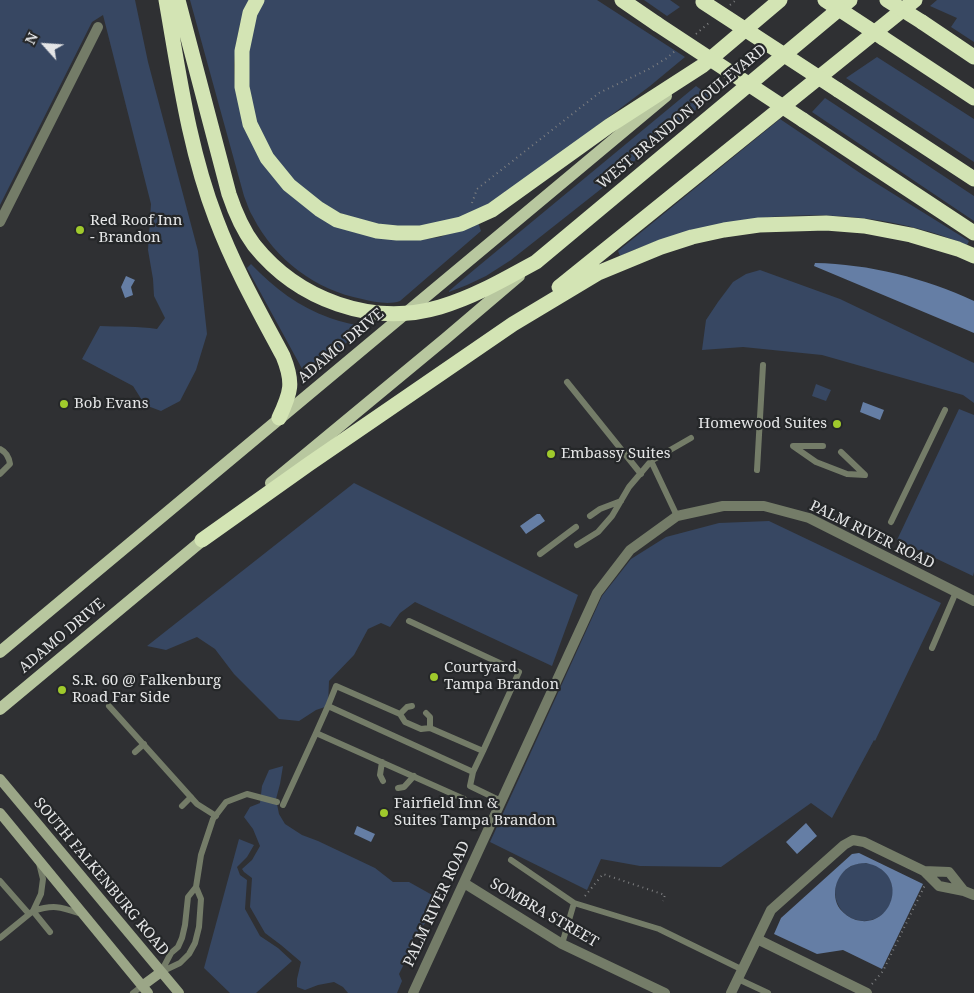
<!DOCTYPE html>
<html>
<head>
<meta charset="utf-8">
<style>
  body { margin:0 }
  #map { position:relative; width:974px; height:993px; overflow:hidden; background:#2f3033; font-family:"Noto Serif",serif }
  canvas { display:block }
  .north { position:absolute; left:20px; top:20px; width:50px; height:50px; -webkit-text-stroke:4px #252729; paint-order:stroke; rotate:296deg; font-size:14px; font-weight:700; line-height:20px; text-align:center; color:#e4e5e6 }
  .north::after { content:''; display:block; margin:auto; width:18px; height:22px; background:#e4e5e6; clip-path:polygon(50% 0,100% 100%,50% 72%,0 100%) }
</style>
</head>
<body>
<div id="map">
<canvas width="974" height="993"></canvas>
<div class="north">N</div>
</div>
<script>
const g = document.querySelector('canvas').getContext('2d');
g.lineJoin = 'round';
function paint(path, color) { g.fillStyle = color; g.fill(path, 'evenodd'); }
function trace(path, color, width, dash) { g.strokeStyle = color; g.lineWidth = width; g.lineCap = dash ? 'butt' : 'round'; g.setLineDash(dash || []); g.stroke(path); }
function write(font, color, halo, rows, align = 'center') {
  g.font = font + ' "Noto Serif",serif'; g.lineWidth = 4.5; g.setLineDash([]); g.textBaseline = 'middle'; g.strokeStyle = halo; g.fillStyle = color; for (const [text, x, y, turn = 0] of rows) {
    g.save(); g.translate(x, y); g.rotate((+turn || 0) * Math.PI / 180); g.textAlign = isNaN(turn) ? turn : align; if (halo) g.strokeText(text, 0, 0); g.fillText(text, 0, 0); g.restore();
  }
}
const green = new Path2D(`
  M0 0H135L148 62 198 251 207 334 196 370 180 401 161 411 145 405 133 386 82 359 100 326C119 327 138 326 157 329L165 318 154 296 153 279 148 250 151 204 103 15 92 22 0 205Z
  M190 0H249L240 24 236 44 234 65 235 87 240 109 315 213 418 240 440 237 478 222 481 231 400 301C389 305 374 302 362 299 316 290 275 260 253 217 249 211 247 203 244 196Z
  M262 0H597L685 57 650 86 517 186 465 218 431 226H383L344 215 321 204 302 190 274 158 255 122 249 100 246 57 254 19Z
  M644 0H670L680 7 667 16Z
  M937 0H974V42L951 27 957 18 930 6Z
  M877 57 974 119V162L846 78Z
  M696 86 711 97 601 189 511 260 486 276 467 285 449 292V291L475 269Z
  M825 98 974 196V221L812 112Z
  M780 119 863 175 969 241 967 245C859 200 726 208 620 256L618 251Z
  M251 264C274 288 299 307 330 318 341 322 353 324 364 327L363 329 306 376 247 268Z
  M760 270 840 299 974 363V403L963 395 822 355 743 347 702 350 706 320 718 302 733 282 746 274Z
  M816 384 831 390 826 401 812 396Z
  M959 409 974 415V572L973 576 897 540Z
  M354 483 578 595 552 666 415 602 400 613 390 627 381 623 368 629 354 655 329 681 328 706 316 710 299 721 279 719 234 674 215 649 197 637 166 650 147 646Z
  M769 521 941 603 875 741 874 740 832 818 811 803 721 867 640 866 601 859 587 890 490 842 602 596 631 559 666 537 719 523Z
  M283 766 280 784 276 799 279 814 285 824 302 835 318 841 375 868 393 882H409L434 896 439 906 413 938 407 958 399 974 402 981 397 993H348L343 987 334 982 318 985 305 990 297 987V979L301 962 281 945 265 933 250 907 252 878 244 872 242 869 252 860 260 846 253 829 244 817 250 807 260 803 262 786 269 770Z
  M239 839 254 845 247 857 237 867 240 875 247 880 245 909 260 936 278 948 292 961 256 993H230L204 968Z
  M835 892a29 29 0 1 1 58 0a29 29 0 1 1-58 0Z`);
const water = new Path2D(`
  M815 263C869 264 925 278 974 301V333L814 266Z
  M126 276 135 280 131 287 133 295 125 298 121 287Z
  M863 402 884 410 880 420 860 412Z
  M537 514H540L545 521 526 534 520 526Z
  M806 823 817 836 797 854 786 842Z
  M357 826 375 834 371 842 354 834Z
  M859 853 923 884 882 969 843 950 817 954 774 934 781 918 852 854ZM866 863C911 872 893 930 856 920 850 918 844 914 840 909 830 895 836 874 851 866 856 864 861 863 866 863Z`);
const path = new Path2D(`
  M730 5 736 0
  M696 34 710 22
  M472 203 477 189 599 93 649 69 667 58 675 51
  M585 896 603 874 665 895 663 901
  M583 942 592 939
  M872 984 883 971 925 885`);
const lane = new Path2D(`
  M567 382 641 474
  M823 446H793L816 462 847 474 865 475 841 452
  M0 449C6 452 9 457 10 464L0 474
  M651 461 677 516
  M757 470 763 365
  M590 516 600 509 621 501
  M891 522 945 410
  M577 545 598 532 612 516 629 487 651 461 691 438
  M540 554 576 527
  M409 621 519 672 483 751
  M932 648 956 592
  M109 706 197 804 216 816
  M328 706 316 733 464 799
  M426 713 430 717V728
  M400 714 407 707 412 706
  M135 752 144 744
  M382 762 380 775 383 781
  M473 772 483 751 430 728 421 729 405 722 400 714 336 686 328 706 473 772 470 786 501 801
  M398 788 404 787 414 776
  M283 805 316 733
  M182 806 191 797
  M511 860 574 903 659 929 743 970
  M39 863 43 879 41 894 33 911C54 904 61 907 82 914
  M0 881 29 914
  M0 938 33 911 50 932
  M562 944 574 903
  M161 972 180 963 189 954 195 943 199 927 201 899 196 887 201 855 213 819 226 802 247 794 277 802
  M161 972 171 953 178 947 182 938 185 925 188 897 196 887
  M738 979 768 993
  M133 993 142 986`);
const street = new Path2D(`
  M0 222 98 27
  M464 883 562 944 665 993
  M964 891 974 895
  M757 939 867 993
  M413 993 597 593 630 550 677 516 723 506H764L809 518 974 601
  M731 993 771 910 844 845 853 840 864 842 924 871 939 886 964 891 949 872 924 871`);
const secondary = new Path2D(`
  M0 779 179 993
  M0 813 148 993
  M142 986 161 972`);
const primary = new Path2D(`
  M271 483 445 339 519 276
  M0 652 666 96
  M0 709 210 534`);
const highway = new Path2D(`
  M166 0C179 74 189 149 216 219 234 267 259 311 283 356 294 383 291 392 279 418
  M178 0 229 194C235 212 242 229 254 245 298 300 372 327 440 307 474 297 505 279 536 262L850 0
  M257 0 250 13 242 51V87L250 124 267 158 289 185 319 209 337 220 377 231 397 233H420L461 224 492 210 609 126 702 66 780 0
  M622 0 657 24
  M922 22 974 57
  M883 38 974 98
  M838 90 974 179
  M803 120 974 233
  M559 287 915 0
  M202 540 309 464 513 324 598 273 661 247 692 237 724 230 759 225 826 223 864 226 911 235 958 249 974 256`);
const highwayBridge = new Path2D(`
  M825 0 883 38
  M887 0 922 22
  M703 2 838 90
  M657 24 803 120`);
const markers = [
  [80,230,5,"#a0ca2c"],
  [64,404,5,"#a0ca2c"],
  [837,424,5,"#a0ca2c"],
  [551,454,5,"#a0ca2c"],
  [434,677,5,"#a0ca2c"],
  [62,690,5,"#a0ca2c"],
  [384,813,5,"#a0ca2c"]
];
const streetNames = [
  ["WEST BRANDON BOULEVARD",682,117,-40],
  ["ADAMO DRIVE",341,346,-40],
  ["PALM RIVER ROAD",872,535,26],
  ["ADAMO DRIVE",62,636,-40],
  ["SOUTH FALKENBURG ROAD",101,877,50],
  ["PALM RIVER ROAD",437,904,-65],
  ["SOMBRA STREET",544,913,30]
];
const poiNames = [
  ["Red Roof Inn",90,221],
  ["- Brandon",90,238],
  ["Bob Evans",74,404],
  ["Homewood Suites",827,424,"right"],
  ["Embassy Suites",561,454],
  ["Courtyard",444,668],
  ["Tampa Brandon",444,685],
  ["S.R. 60 @ Falkenburg",72,681],
  ["Road Far Side",72,698],
  ["Fairfield Inn &",394,804],
  ["Suites Tampa Brandon",394,821]
];
paint(green, '#374762');
paint(water, '#657ea5');
trace(path, '#7e7f81', 2, [1, 4]);
trace(lane, '#747c68', 6);
trace(street, '#747c68', 10);
trace(secondary, '#9ba687', 10);
trace(primary, '#b8c79f', 12);
trace(highway, '#d3e4b4', 15);
trace(highwayBridge, '#d3e4b4', 15);
for (const [x, y, r, color] of markers) { const dot = new Path2D(); dot.arc(x, y, r, 0, 2 * Math.PI); g.fillStyle = color; g.fill(dot); trace(dot, '#252729', 2); }
write('15px', '#e4e5e6', '#252729', streetNames);
write('15px', '#e4e5e6', '#252729', poiNames, 'left');
</script>
</body>
</html>
